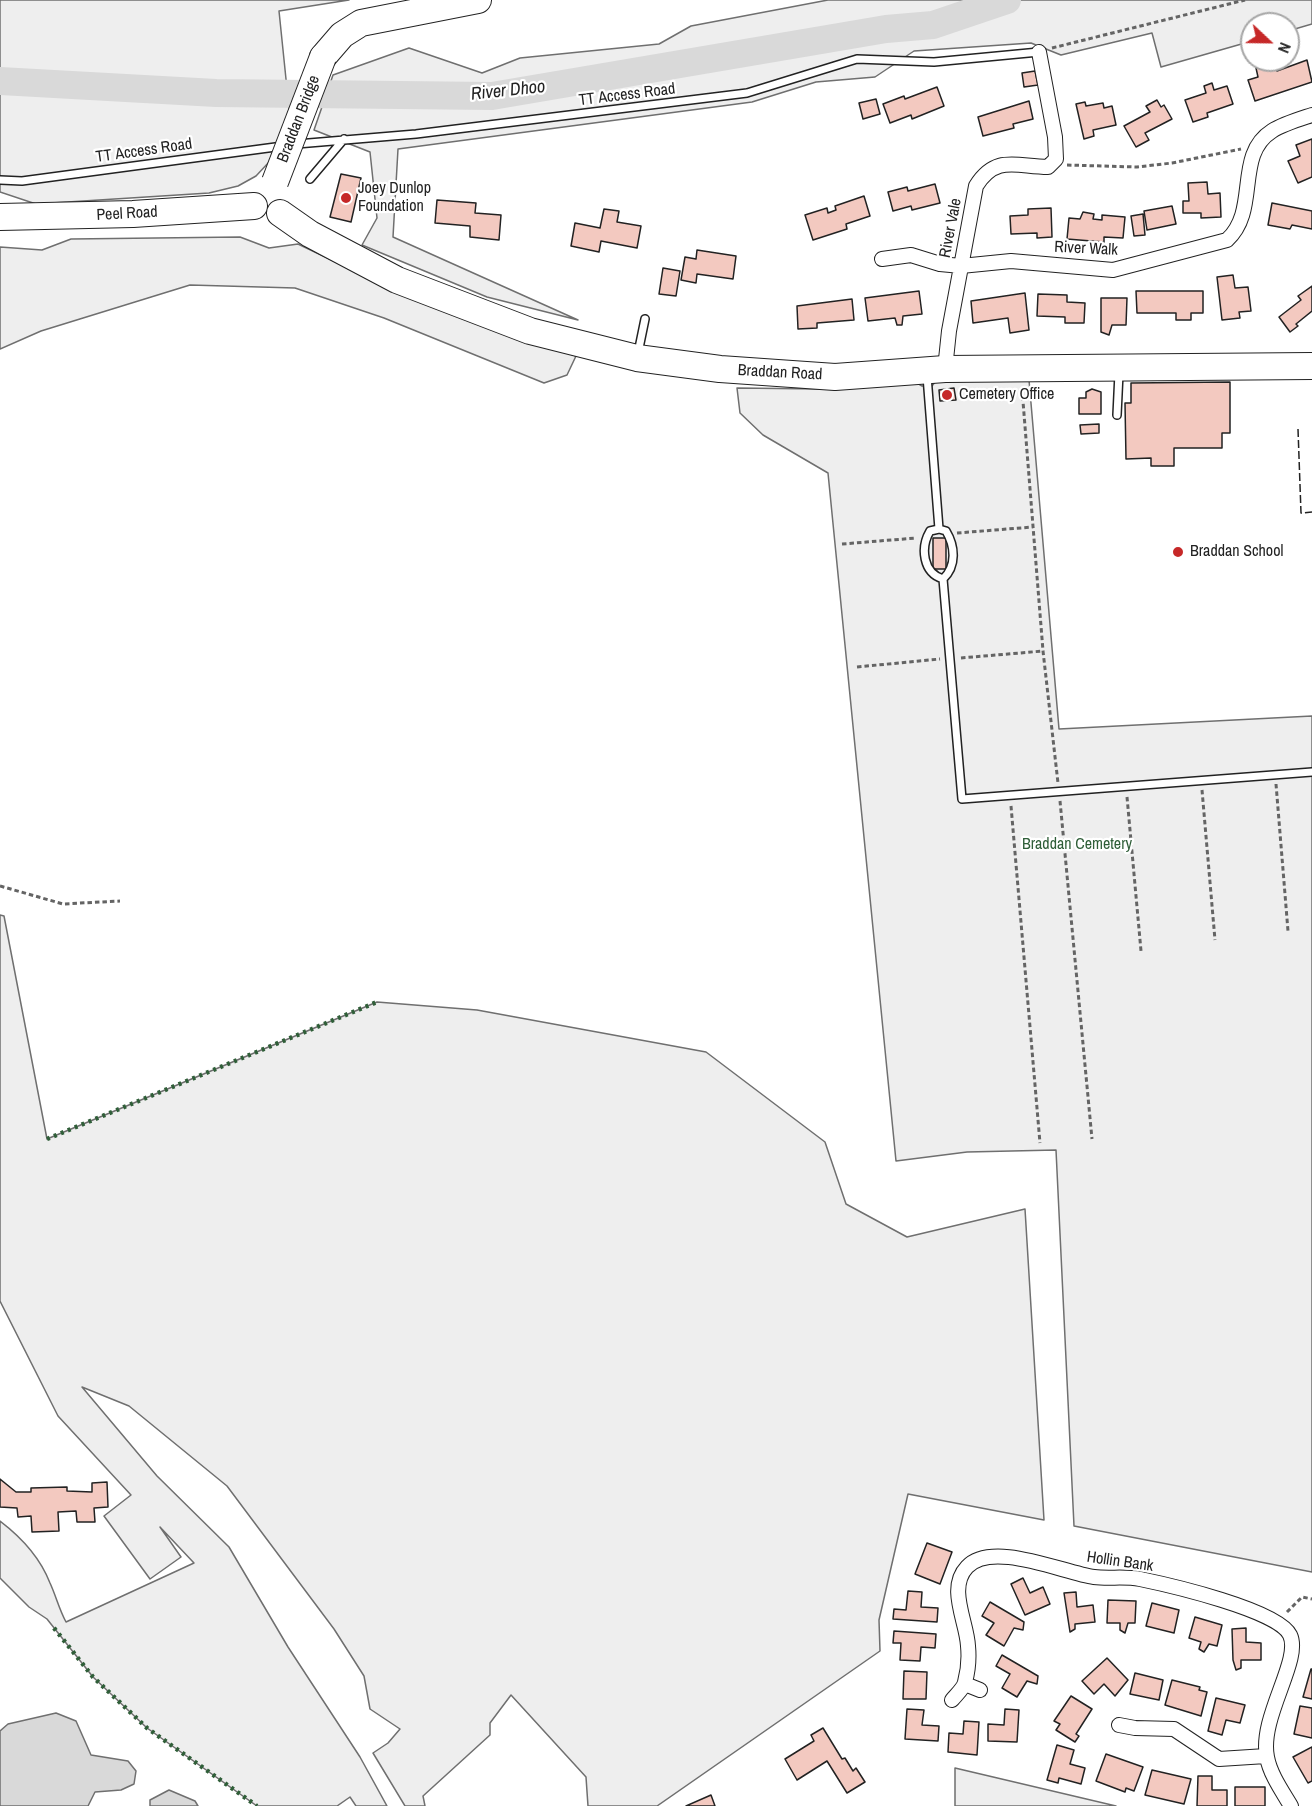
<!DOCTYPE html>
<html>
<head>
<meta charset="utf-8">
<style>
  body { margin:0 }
  #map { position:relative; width:1312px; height:1806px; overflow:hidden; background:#fff; font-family:"Archivo Narrow",sans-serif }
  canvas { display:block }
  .north { position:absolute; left:1240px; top:12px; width:60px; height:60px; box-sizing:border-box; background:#fff; border:2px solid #a7a7a7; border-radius:50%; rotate:112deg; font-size:16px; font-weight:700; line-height:24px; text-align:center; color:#222 }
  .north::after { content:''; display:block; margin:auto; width:21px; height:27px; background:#c62828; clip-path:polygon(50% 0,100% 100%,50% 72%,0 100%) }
</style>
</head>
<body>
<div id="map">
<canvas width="1312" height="1806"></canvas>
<div class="north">N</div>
</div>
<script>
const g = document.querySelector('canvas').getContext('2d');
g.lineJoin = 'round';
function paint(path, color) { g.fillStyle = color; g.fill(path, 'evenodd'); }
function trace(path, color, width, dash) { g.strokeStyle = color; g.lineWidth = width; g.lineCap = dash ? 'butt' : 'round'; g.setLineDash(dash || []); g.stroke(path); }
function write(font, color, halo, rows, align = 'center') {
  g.font = font + ' "Archivo Narrow",sans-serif'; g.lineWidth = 4.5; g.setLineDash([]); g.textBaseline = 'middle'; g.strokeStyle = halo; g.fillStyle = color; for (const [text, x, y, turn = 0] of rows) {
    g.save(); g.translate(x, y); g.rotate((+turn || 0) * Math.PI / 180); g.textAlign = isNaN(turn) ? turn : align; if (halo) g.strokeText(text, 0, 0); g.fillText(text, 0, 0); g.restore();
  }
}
const green = new Path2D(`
  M0 0H349L279 11 290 118 270 161 256 176 238 186 209 193 36 204 0 192Z
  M828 0H1312V24L1288 31V24H1252V41L1161 67 1152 33 1061 55 1031 43 914 51 875 77 816 82 752 102 398 149 393 237 578 320 487 297 362 245 377 218 370 152 314 130 333 75 409 48 482 73 520 58 659 44 691 26Z
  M240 237 269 248 298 244 407 296 576 356 567 375 544 383 384 318 295 288 190 285 41 331 0 349V247L42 250 71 239Z
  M1029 380 1059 729 1312 716V1572L1074 1526 1056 1150 967 1152 896 1161 828 473 763 435 740 413 737 388 820 389 917 383 922 386H932L935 382Z
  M0 915 4 916 47 1139 377 1002 477 1010 706 1052 825 1142 846 1204 907 1237 1025 1209 1044 1520 908 1494 879 1620 880 1651 657 1806H588L586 1777 511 1695 490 1723V1735L423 1796 425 1806H405L373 1753 388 1743 400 1729 370 1709 364 1676 334 1629 227 1486 129 1406 82 1387 157 1476 229 1547 288 1647 360 1757 387 1806H356L350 1797 337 1806H257L147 1728 93 1677 47 1619 29 1607 0 1578V1521C21 1537 40 1557 50 1583 56 1596 59 1609 66 1622L194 1563 160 1527 181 1557 150 1579 104 1516 131 1495 58 1416 0 1301Z
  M955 1768 1116 1806H955Z`);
const water = new Path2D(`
  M56 1713 76 1721 91 1755 128 1761 136 1771 134 1784 121 1790 95 1792 88 1806H0V1731L8 1724Z
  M169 1790 195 1801 198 1806H150V1800Z`);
const river = new Path2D(`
  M0 81 216 93 492 96 886 29 933 25 1007 0`);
const building = new Path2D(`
  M1307 60 1312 82 1255 101 1248 80 1258 77 1256 68 1274 62 1277 71Z
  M1035 71 1038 85 1024 87 1022 73Z
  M1212 83 1214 90 1227 86 1233 104 1207 113 1208 117 1193 122 1185 100 1206 93 1204 86Z
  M937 87 944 106 912 119 911 115 890 123 883 104 904 96 905 99Z
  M876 99 880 114 863 119 859 103Z
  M1157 100 1161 107 1164 105 1172 119 1145 133 1149 140 1136 147 1124 126 1150 112 1146 106Z
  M1029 101 1033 119 1013 124 1014 128 983 136 978 117Z
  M1085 102 1086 106 1103 103 1104 108 1112 106 1116 125 1093 130 1094 136 1084 139 1076 104Z
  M1312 139V177L1298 183 1288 161 1300 156 1296 145Z
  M341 174 361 178 351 222 330 217Z
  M1207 182 1208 194 1220 193 1221 217 1201 218V213H1183V201H1189L1188 183Z
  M935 184 940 203 912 210 911 206 893 211 888 192 907 187 908 191Z
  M864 196 870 216 846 224 847 229 813 240 805 215 827 208 828 213 836 210 835 206Z
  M437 200 476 203 475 213 501 215 499 240 470 237V226L435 223Z
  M1272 203 1312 211V229L1292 225 1290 229 1268 225Z
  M1172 206 1176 224 1147 230 1144 211Z
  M1051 208 1052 237 1037 238V233L1011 234 1010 216 1028 215V209Z
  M604 209 619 211 617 222 641 226 637 248 601 241 599 252 571 246 575 223 600 228Z
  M1083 212 1094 214 1093 219 1102 220V215L1125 217 1123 238 1104 237V242L1067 239 1069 218 1080 219Z
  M1143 214 1145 235 1134 236 1131 216Z
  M697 250 736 256 733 279 697 274 696 283 681 280 685 257 696 259Z
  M663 268 680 271 676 296 659 294Z
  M1233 275 1235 288 1248 287 1251 311 1239 312 1240 318 1222 320 1217 277Z
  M1312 286V311L1296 324 1298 326 1290 332 1279 317 1301 300 1298 296Z
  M919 291 922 314 903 316 902 325H897L895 318 868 321 865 298Z
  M1136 291H1203V313H1191V320H1176V313H1137Z
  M1025 293 1029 330 1010 333 1008 318 973 323 971 301Z
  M1038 294 1067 295V302L1085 303 1084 323H1065V317L1037 316Z
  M1101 298H1127L1126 325H1112L1109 335 1101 332Z
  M852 299 854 320 817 323V328L798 329 797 306Z
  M1230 382V433H1222V448H1174V466H1151V458L1126 459 1125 403H1131V383Z
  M954 388 956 400 940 401 939 390Z
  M1092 389 1101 392V414H1079V398H1086V392Z
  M1099 424V433L1081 434 1080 425Z
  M933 538H946V569H933Z
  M0 1479 16 1492H31V1488L67 1487V1491L92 1492V1483L107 1482 108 1507 94 1508 95 1522H77L76 1511 58 1512 59 1531 32 1532 31 1516 18 1517 17 1508 0 1507Z
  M927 1543 952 1552 940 1584 915 1574Z
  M1023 1578 1030 1593 1043 1587 1050 1604 1025 1615 1011 1584Z
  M908 1591 922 1592 921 1607 938 1608 937 1622 893 1619 894 1609 906 1610Z
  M1076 1592 1077 1607 1093 1605 1095 1622 1075 1624V1629L1070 1632 1064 1593Z
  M1108 1600 1136 1601 1135 1623H1128L1125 1633 1120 1630V1623H1107Z
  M990 1602 1024 1622 1023 1630 1014 1628 1004 1646 986 1635 994 1623 982 1616Z
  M1152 1603 1179 1610 1174 1633 1146 1626Z
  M1195 1617 1222 1625 1217 1646 1209 1644 1204 1652 1199 1649 1201 1642 1189 1638Z
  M1246 1628V1642L1261 1643V1660H1241V1668L1236 1670 1233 1660 1232 1629Z
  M894 1631 936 1634 935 1648 921 1647 920 1661 900 1660 901 1643H893Z
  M1002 1655 1038 1676 1037 1684 1027 1681 1017 1697 1002 1688 1010 1674 996 1666Z
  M1107 1658 1128 1680 1115 1696 1104 1684 1094 1694 1082 1681Z
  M1311 1669H1312V1699L1303 1697Z
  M904 1671 927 1672 926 1699H903Z
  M1135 1673 1163 1680 1159 1700 1130 1694Z
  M1172 1680 1200 1687 1199 1690 1207 1692 1201 1716 1165 1705Z
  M1071 1696 1092 1709 1076 1734 1079 1736 1075 1742 1056 1730 1060 1724 1054 1721Z
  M1216 1698 1245 1705 1240 1723 1226 1720 1222 1735 1208 1731Z
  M1300 1706 1312 1708V1738L1294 1734Z
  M907 1709 924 1710 922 1725 939 1726 938 1741 905 1739Z
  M1005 1709 1019 1710 1017 1742 988 1741V1724L1004 1725Z
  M964 1721 979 1722 977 1755 948 1752 949 1733 963 1734Z
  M823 1728 842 1759 845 1758 853 1771 856 1768 865 1782 847 1793 827 1761 797 1780 785 1759 814 1741 811 1735Z
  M1057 1745 1074 1750 1070 1764 1085 1768 1081 1784 1059 1778 1058 1783 1047 1780Z
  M1312 1747V1781L1308 1783 1293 1757Z
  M1106 1754 1143 1767 1134 1791 1126 1788 1125 1792 1096 1781Z
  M1152 1770 1191 1779 1184 1804 1145 1795Z
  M1198 1776H1212V1790H1227V1806H1197Z
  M1235 1787H1265V1806H1235Z
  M711 1795 715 1806H686Z`);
const path = new Path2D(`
  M1052 48 1245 0
  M1067 165 1137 167 1172 163 1241 149
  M1022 389 1043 651 1058 783
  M957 533 1033 527
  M842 544 916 538
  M961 658 1043 651
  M857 667 940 659
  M1276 784 1288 931
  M1202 790 1215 940
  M1127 797 1141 951
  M1060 801 1092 1139
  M1011 806 1040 1143
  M0 886 63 904 120 901
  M1287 1612 1302 1597 1312 1599`);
const lane = new Path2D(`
  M297 144 416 134 747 93 857 59 934 62 1039 52
  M310 179 344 139
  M0 180 22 181 283 146
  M638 353 645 319
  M927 376 939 529
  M1117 415 1119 373
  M939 529 946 531C955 546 957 566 943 579 923 573 920 548 930 531Z
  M943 579 962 799 1312 772`);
const street = new Path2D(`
  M882 259 911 255 940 264 961 266 1011 261 1113 270 1227 240C1260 210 1234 155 1272 131 1283 124 1300 119 1312 115
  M945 369 949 331 976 186C996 154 1017 167 1048 167L1056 159 1055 137 1039 52
  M965 1684 980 1690
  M952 1700C956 1695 964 1688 965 1682 968 1671 969 1656 968 1646 967 1622 947 1588 967 1567 992 1540 1064 1573 1094 1577 1109 1579 1124 1576 1140 1579 1169 1585 1278 1610 1290 1635 1302 1660 1259 1717 1267 1757 1270 1774 1282 1791 1291 1806
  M1119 1725 1135 1728 1174 1729 1219 1759 1266 1756`);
const highway = new Path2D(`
  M323 57 342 35 361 23 478 0
  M280 213 310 234 397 280 530 331 637 358 720 369 835 377 945 369 1312 366
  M0 217 133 214 254 206`);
const highwayBridge = new Path2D(`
  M275 182 323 57`);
const hedge = new Path2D(`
  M47 1139 377 1002
  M54 1628 93 1677 147 1728 257 1806`);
const fence = new Path2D(`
  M1298 429 1301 513 1312 512`);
const markers = [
  [346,198,6,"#c62828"],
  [947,395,6,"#c62828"],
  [1178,552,6,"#c62828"]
];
const streetNames = [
  ["TT Access Road",627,95,-7],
  ["Braddan Bridge",299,119,-69],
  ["TT Access Road",144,151,-8],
  ["Peel Road",127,214,-3],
  ["River Vale",951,228,-79],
  ["River Walk",1086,249,3],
  ["Braddan Road",780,373,3],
  ["Hollin Bank",1120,1562,8]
];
const poiNames = [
  ["Joey Dunlop",358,189],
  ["Foundation",358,207],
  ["Cemetery Office",959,395],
  ["Braddan School",1190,552]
];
const parkNames = [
  ["Braddan Cemetery",1077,845]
];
const waterNames = [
  ["River Dhoo",508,91,-6]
];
paint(green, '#eee');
trace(green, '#6f6f6f', 1.5);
paint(water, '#d9d9d9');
trace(water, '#6f6f6f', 1.5);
trace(river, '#d9d9d9', 28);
paint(building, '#f3c9c0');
trace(building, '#222', 1.5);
trace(lane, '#222', 10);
trace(street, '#222', 16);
trace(highway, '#222', 28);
trace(path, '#646464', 3, [4.5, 3]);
trace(lane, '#fff', 7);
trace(street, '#fff', 14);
trace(highway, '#fff', 26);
trace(highwayBridge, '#222', 28, []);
trace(highwayBridge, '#fff', 26);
trace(hedge, '#2f5e38', 4.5, [3, 4.5]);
trace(fence, '#222', 1.5, [8, 3]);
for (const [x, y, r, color] of markers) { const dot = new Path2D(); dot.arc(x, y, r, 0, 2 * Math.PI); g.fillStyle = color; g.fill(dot); trace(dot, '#fff', 2); }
write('16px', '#222', '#fff', streetNames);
write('16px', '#222', '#fff', poiNames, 'left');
write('16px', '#2f5e38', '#fff', parkNames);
write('italic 18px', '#222', '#fff', waterNames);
</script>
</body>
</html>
